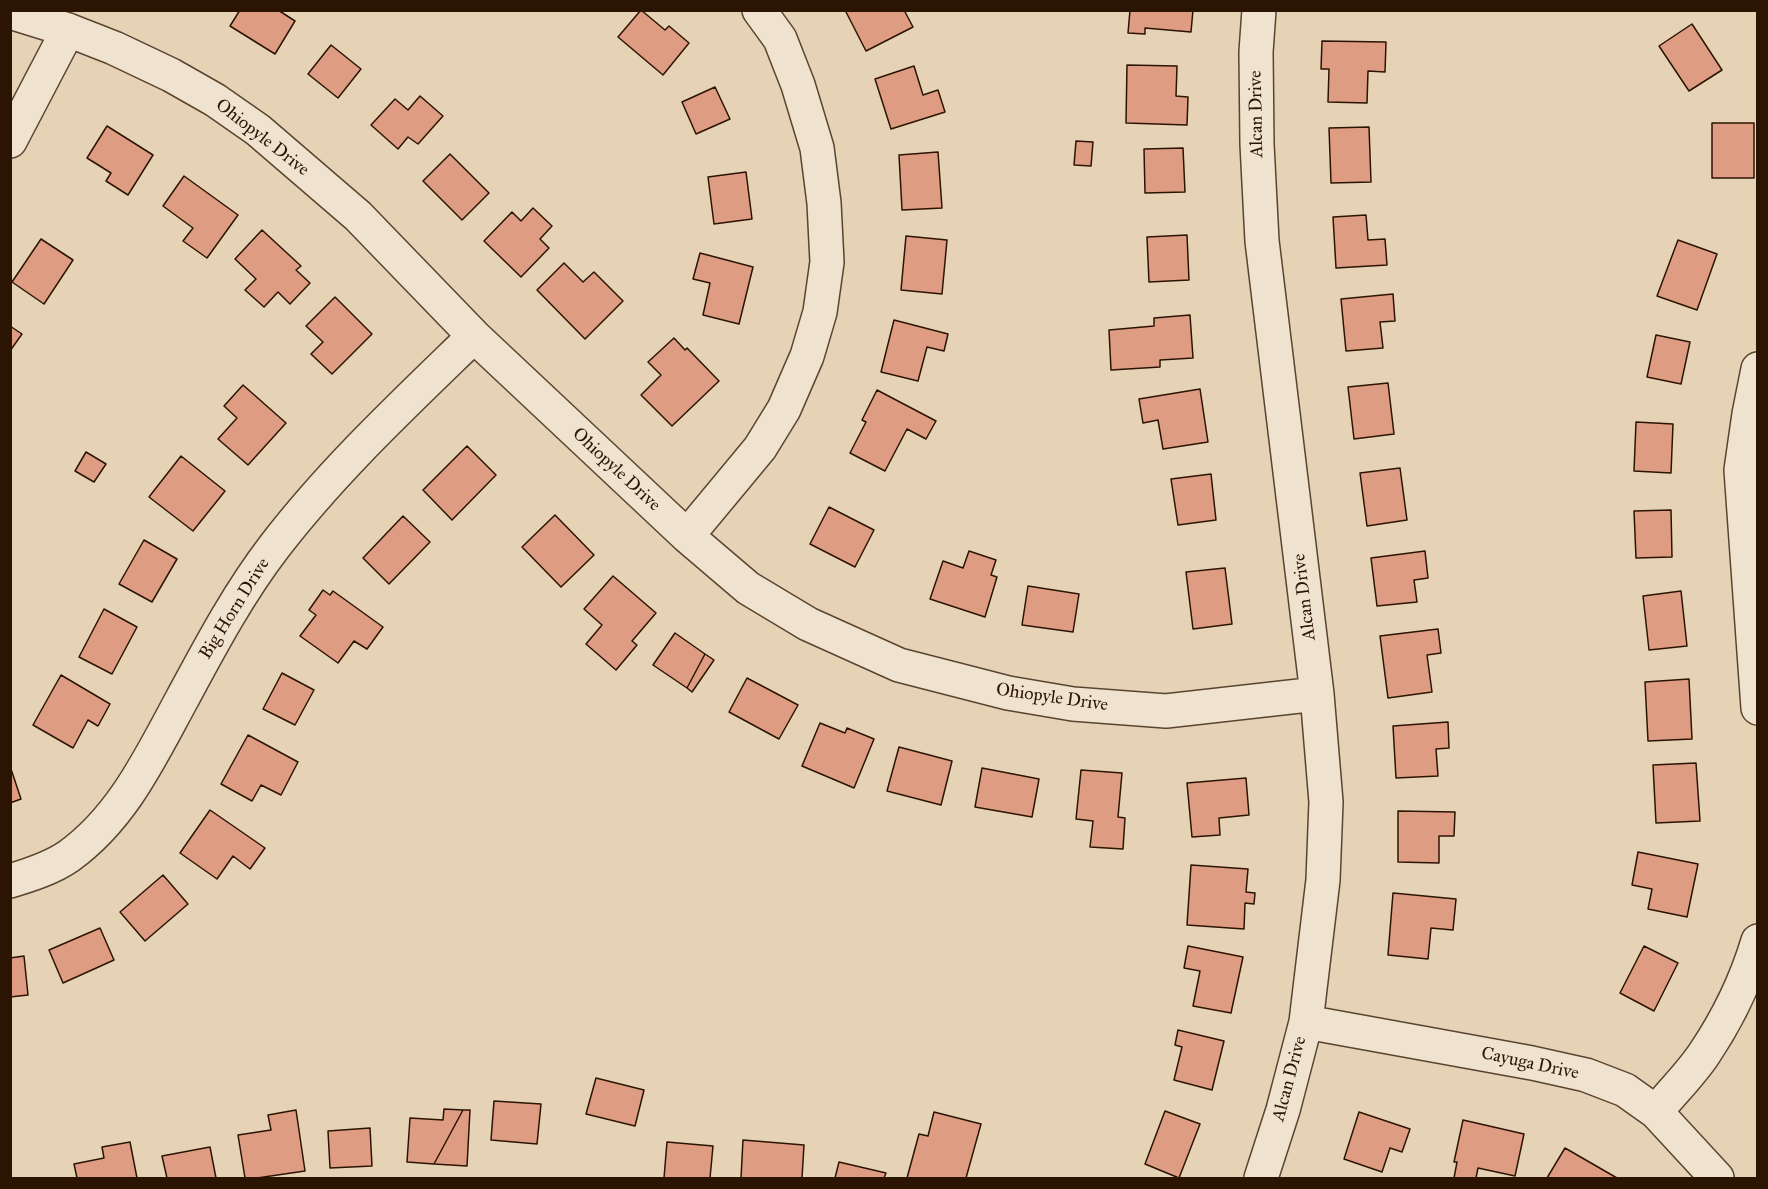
<!DOCTYPE html>
<html>
<head>
<meta charset="utf-8">
<style>
  body { margin:0 }
  #map { position:relative; width:1768px; height:1189px; overflow:hidden; background:#e6d2b5; font-family:"IM FELL Great Primer",serif }
  canvas { display:block }
  .frame { position:absolute; inset:0; border:12px solid #2c1403; pointer-events:none }
</style>
</head>
<body>
<div id="map">
<canvas width="1768" height="1189"></canvas>
<div class="frame"></div>
</div>
<script>
const g = document.querySelector('canvas').getContext('2d');
g.lineJoin = 'round';
function paint(path, color) { g.fillStyle = color; g.fill(path, 'evenodd'); }
function trace(path, color, width, dash) { g.strokeStyle = color; g.lineWidth = width; g.lineCap = dash ? 'butt' : 'round'; g.setLineDash(dash || []); g.stroke(path); }
function write(font, color, halo, rows, align = 'center') {
  g.font = font + ' "IM FELL Great Primer",serif'; g.lineWidth = 5; g.setLineDash([]); g.textBaseline = 'middle'; g.strokeStyle = halo; g.fillStyle = color; for (const [text, x, y, turn = 0] of rows) {
    g.save(); g.translate(x, y); g.rotate((+turn || 0) * Math.PI / 180); g.textAlign = isNaN(turn) ? turn : align; if (halo) g.strokeText(text, 0, 0); g.fillText(text, 0, 0); g.restore();
  }
}
const building = new Path2D(`
  M240 10H278L295 21 275 54 230 26Z
  M641 10 665 30 669 26 689 43 663 75 618 37Z
  M845 10H904L913 27 866 51Z
  M1130 10H1193L1191 32 1145 28V34L1128 33Z
  M1692 24 1722 70 1689 91 1659 46Z
  M1322 41 1386 42 1385 72 1368 71 1367 103 1328 102 1329 69H1321Z
  M331 45 361 69 338 98 308 74Z
  M1127 65 1177 66 1176 96 1188 97 1187 125 1126 123Z
  M914 66 923 95 938 90 945 112 891 129 875 79Z
  M715 87 730 119 696 134 682 102Z
  M420 96 443 116 418 144 408 137 398 149 371 125 395 99 408 110Z
  M1712 123H1754V178H1712Z
  M107 126 153 155 128 195 106 181 111 173 87 158Z
  M1369 127 1371 182 1331 183 1329 128Z
  M1076 141 1093 142 1091 166 1074 165Z
  M1183 148 1185 192 1145 193 1144 149Z
  M938 152 942 208 902 210 899 155Z
  M450 154 489 193 462 220 423 181Z
  M746 172 752 219 714 224 708 177Z
  M184 176 238 215 207 258 183 241 193 228 163 206Z
  M533 208 552 226 540 239 549 248 521 277 484 241 512 212 521 221Z
  M1366 215 1368 240 1385 239 1387 265 1336 268 1333 217Z
  M262 230 301 266 296 270 310 283 290 304 278 292 264 307 245 290 256 279 235 259Z
  M1187 235 1189 280 1149 282 1147 237Z
  M906 236 947 240 942 294 901 290Z
  M41 239 73 260 44 304 12 282Z
  M1678 240 1717 254 1697 310 1657 296Z
  M700 253 753 267 739 324 703 315 710 283 693 279Z
  M564 263 583 282 594 272 623 301 585 339 537 290Z
  M1393 294 1395 321 1380 322 1383 348 1346 351 1341 299Z
  M335 297 372 334 332 374 311 354 323 342 306 326Z
  M1190 315 1193 358 1160 360V367L1111 370 1109 330 1154 326V318Z
  M894 320 948 334 944 351 927 347 918 381 881 372Z
  M10 326 22 334 10 351Z
  M1656 335 1690 342 1681 384 1647 377Z
  M674 338 685 350 687 348 719 381 672 426 641 395 661 375 648 362Z
  M1388 383 1394 434 1354 439 1348 387Z
  M243 385 286 423 248 465 218 439 237 418 224 406Z
  M1200 389 1208 442 1163 449 1158 420 1143 423 1139 399Z
  M877 390 936 421 926 439 907 429 885 471 850 453 866 422 862 420Z
  M1636 422 1673 424 1671 473 1634 471Z
  M467 446 496 475 452 520 423 490Z
  M86 452 106 464 94 482 75 471Z
  M181 456 225 491 193 531 149 497Z
  M1400 468 1407 520 1367 526 1360 473Z
  M1211 474 1216 520 1178 525 1171 479Z
  M829 507 874 530 855 567 810 544Z
  M1671 510 1672 557 1636 558 1634 511Z
  M555 515 594 555 561 587 522 547Z
  M403 516 430 542 389 584 363 558Z
  M144 540 177 559 152 602 119 584Z
  M969 551 996 560 991 575 997 577 985 617 930 599 943 561 963 568Z
  M1425 551 1428 578 1414 580 1417 602 1377 606 1371 558Z
  M1225 568 1232 624 1193 629 1186 572Z
  M613 576 656 613 632 641 637 645 616 670 586 644 602 625 584 609Z
  M1028 586 1079 594 1073 632 1022 625Z
  M323 590 330 595 333 591 383 627 367 649 354 641 338 663 300 636 316 615 309 610Z
  M1681 591 1687 646 1649 650 1643 596Z
  M104 609 137 627 112 674 79 657Z
  M1438 629 1441 653 1427 655 1432 692 1388 698 1380 636Z
  M675 633 705 654 687 688 653 665Z
  M705 654 714 660 692 692 687 688Z
  M282 673 314 690 295 725 263 709Z
  M61 675 110 704 98 726 88 720 73 748 33 725Z
  M747 678 798 705 779 739 729 712Z
  M1689 679 1692 739 1648 741 1645 682Z
  M1448 722 1449 748 1436 749 1438 776 1396 778 1393 726Z
  M820 723 845 733 847 728 874 739 854 788 802 766Z
  M248 735 298 762 281 795 261 785 252 801 221 784Z
  M899 747 952 761 941 805 887 791Z
  M1696 763 1700 821 1656 823 1653 765Z
  M10 766 21 799 10 803Z
  M982 768 1039 779 1032 817 975 807Z
  M1081 770 1122 773 1118 817 1125 818 1123 849 1090 847 1093 821 1076 819Z
  M1246 778 1249 815 1219 818 1220 835 1192 837 1187 783Z
  M210 810 265 848 250 869 233 856 217 879 180 853Z
  M1398 811 1455 812 1454 836H1439V863L1398 862Z
  M1638 852 1698 864 1687 917 1648 909 1652 889 1632 885Z
  M1191 865 1248 869 1246 892 1255 893 1254 904 1245 903 1244 929 1187 925Z
  M163 875 188 904 145 941 120 912Z
  M1393 893 1456 899 1453 930 1431 928 1428 959 1388 955Z
  M100 928 114 960 63 983 49 950Z
  M1188 946 1243 957 1231 1013 1193 1006 1200 971 1184 968Z
  M1644 946 1678 963 1654 1011 1620 993Z
  M24 956 28 995 10 997V958Z
  M1178 1030 1224 1041 1212 1090 1174 1080 1182 1047 1175 1045Z
  M596 1078 644 1090 635 1126 586 1114Z
  M494 1101 541 1104 537 1144 491 1140Z
  M444 1109 463 1110 434 1164 407 1162 410 1118 443 1120Z
  M296 1110 305 1171 257 1178H245L238 1135 271 1130 268 1115Z
  M463 1110H470L467 1166 434 1164Z
  M1165 1111 1200 1124 1179 1178 1145 1164Z
  M934 1112 981 1124 966 1178H907L919 1134 928 1136Z
  M1359 1112 1410 1129 1402 1152 1390 1148 1382 1172 1344 1159Z
  M1463 1120 1524 1134 1515 1176 1478 1168 1476 1178H1454L1457 1162H1454Z
  M370 1128 372 1166 330 1168 328 1131Z
  M743 1140 804 1145 802 1178H741Z
  M130 1142 137 1178H77L74 1164 104 1158 102 1147Z
  M667 1142 713 1146 710 1178H664Z
  M210 1147 216 1178H167L162 1156Z
  M1565 1148 1617 1178H1547Z
  M839 1162 886 1173 884 1178H835Z`);
const minor = new Path2D(`
  M1259 10 1256 52 1257 144 1262 241 1317 694 1326 802 1323 880 1306 1022 1283 1110 1261 1178
  M10 12 68 30 114 48 171 75 215 100 258 130 358 216 474 336 687 536 748 588 808 624 899 665 1008 693 1073 704 1166 711 1317 694
  M10 141 68 30
  M1758 369 1749 414 1741 470 1758 708
  M687 536 760 448 784 409 807 356 820 312 827 262 824 203 817 148 798 85 780 39 759 10
  M10 881C30 875 52 868 69 856 123 817 151 756 182 699 210 647 238 594 274 547 333 470 404 404 474 336
  M1306 1022 1532 1063 1586 1075 1625 1090 1656 1112 1717 1178
  M1656 1112C1671 1093 1690 1075 1704 1054 1727 1020 1746 981 1758 941`);
const streetNames = [
  ["Alcan Drive",1257,114,-91],
  ["Ohiopyle Drive",262,138,38],
  ["Ohiopyle Drive",616,470,43],
  ["Alcan Drive",1305,597,-97],
  ["Big Horn Drive",235,609,-58],
  ["Ohiopyle Drive",1052,698,8],
  ["Cayuga Drive",1530,1064,12],
  ["Alcan Drive",1290,1079,-75]
];
paint(building, '#de9d83');
trace(building, '#2c1403', 1.5);
trace(minor, '#5a4430', 36);
trace(minor, '#efe2cf', 33);
write('18px', '#2c1403', '#efe2cf', streetNames);
</script>
</body>
</html>
